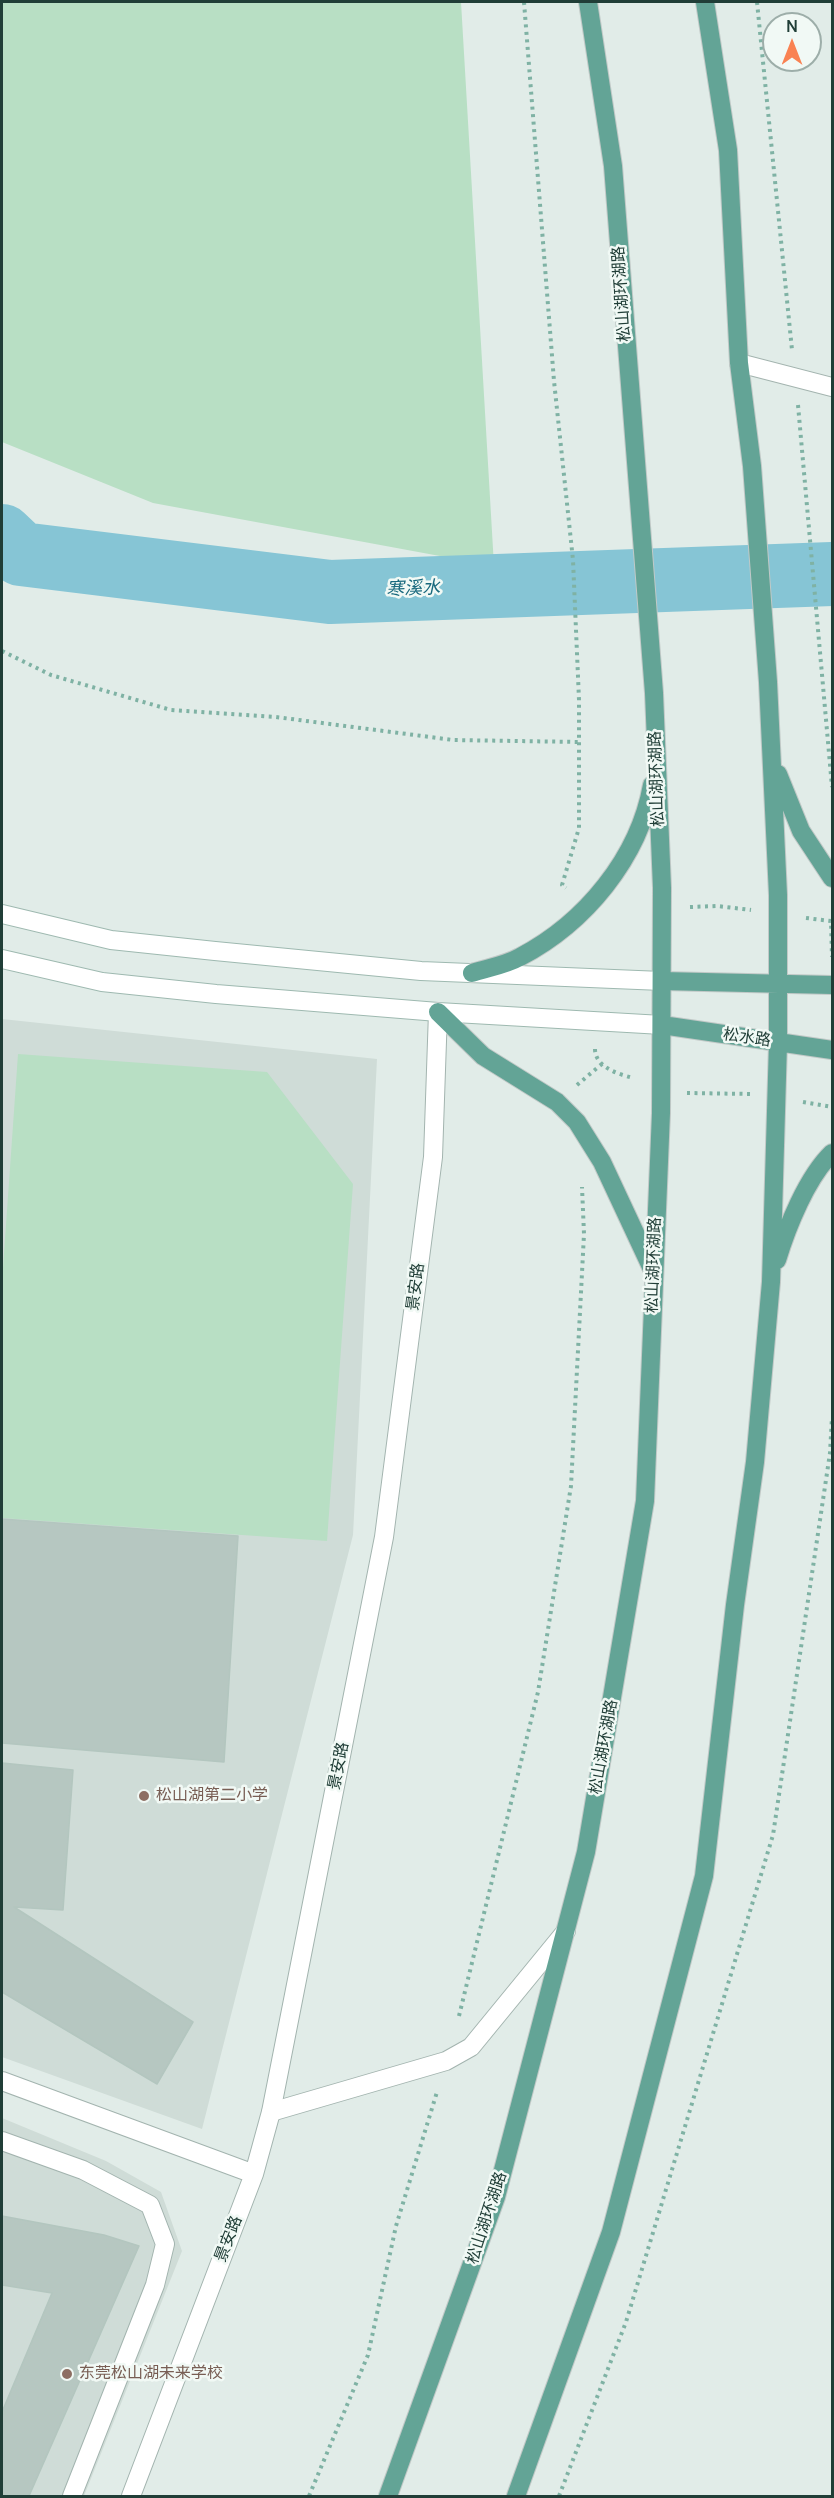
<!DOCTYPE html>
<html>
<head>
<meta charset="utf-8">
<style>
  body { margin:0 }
  #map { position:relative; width:834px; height:2498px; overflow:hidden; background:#e1ece8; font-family:Manrope,sans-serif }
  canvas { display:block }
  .frame { position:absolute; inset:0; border:3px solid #203e37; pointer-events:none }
  .north { position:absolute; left:762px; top:12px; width:60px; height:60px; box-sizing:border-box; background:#f1f9f5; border:2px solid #9daea9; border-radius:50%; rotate:0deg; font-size:16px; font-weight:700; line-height:24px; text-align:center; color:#203e37 }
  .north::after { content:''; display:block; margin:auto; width:21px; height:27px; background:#f98252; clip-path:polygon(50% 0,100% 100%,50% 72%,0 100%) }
</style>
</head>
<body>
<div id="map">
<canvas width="834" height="2498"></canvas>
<div class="frame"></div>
<div class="north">N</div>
</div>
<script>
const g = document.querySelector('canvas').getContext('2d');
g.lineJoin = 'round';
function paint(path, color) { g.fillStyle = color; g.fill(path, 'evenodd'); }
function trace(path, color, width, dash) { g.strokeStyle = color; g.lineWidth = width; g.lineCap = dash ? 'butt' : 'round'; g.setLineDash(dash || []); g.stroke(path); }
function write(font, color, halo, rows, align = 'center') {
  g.font = font + ' Manrope,"Noto Sans SC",sans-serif'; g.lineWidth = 5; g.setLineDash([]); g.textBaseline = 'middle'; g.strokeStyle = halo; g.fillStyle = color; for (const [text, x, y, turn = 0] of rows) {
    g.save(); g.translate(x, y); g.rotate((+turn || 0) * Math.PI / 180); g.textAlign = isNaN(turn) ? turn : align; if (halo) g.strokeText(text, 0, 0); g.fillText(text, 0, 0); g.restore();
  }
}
const built = new Path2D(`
  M2 1019 377 1059 353 1535 202 2129 2 2057Z
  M2 2118 106 2161 161 2192 182 2251 84 2496H2Z`);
const green = new Path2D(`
  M2 2H461L494 566 153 503 2 442Z
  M18 1054 267 1072 353 1184 327 1541 2 1518V1282Z`);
const river = new Path2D(`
  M2 536 21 554 330 592 832 574`);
const building = new Path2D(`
  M2 1519 238 1536 224 1762 2 1743Z
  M2 1763 73 1770 63 1910 14 1907 193 2022 157 2084 2 1992Z
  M2 2216 104 2235 139 2246 29 2496H2V2412L52 2293 2 2285Z`);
const path = new Path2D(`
  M524 2 554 381 573 560 579 700V828L562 885 566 888
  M757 2 792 350
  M798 405 832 787
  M2 651 51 675 171 710 276 717 453 740 579 742
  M690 907 717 906 751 910
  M806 918 831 921 832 957
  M595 1049C595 1067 618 1074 633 1078
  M577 1085 603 1063
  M687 1093 751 1094
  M803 1102 832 1107
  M459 2016 538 1692 571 1486 584 1234 582 1187
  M309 2496 368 2355 396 2226 437 2092
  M559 2496 626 2322 773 1835 830 1453 832 1417`);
const service = new Path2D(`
  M2 2141 83 2170 150 2205 165 2244 155 2285 72 2496`);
const minor = new Path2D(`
  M739 363 832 387
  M2 2081 254 2174
  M131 2496 254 2174 271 2112 384 1537 433 1157 438 1012`);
const tertiary = new Path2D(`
  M271 2112 446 2061 471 2047 566 1931`);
const secondary = new Path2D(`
  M2 914 111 940 215 951 421 971 662 981
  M2 959 102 982 216 994 438 1012 662 1025`);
const primary = new Path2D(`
  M778 774 801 831 832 878
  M472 973C488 968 506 965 520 957 585 923 639 858 652 785
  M662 981 832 985
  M438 1012 483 1056 557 1102 577 1122 602 1162 652 1269
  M662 1025 832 1050
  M777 1260C787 1227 807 1177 832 1153
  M388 2496 496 2197 586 1852 645 1501 661 1113 662 888 654 693 613 166 588 2
  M516 2496 611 2232 704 1876 735 1605 755 1462 771 1282 778 1043V895L768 682 752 466 739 363 728 150 705 2`);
const markers = [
  [144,1796,6,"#8d6e63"],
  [67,2374,6,"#8d6e63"]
];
const streetNames = [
  ["松山湖环湖路",622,294,-94],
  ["松山湖环湖路",657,779,-92],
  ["松水路",747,1038,8],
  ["松山湖环湖路",654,1265,-88],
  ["景安路",416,1287,-83],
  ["松山湖环湖路",604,1747,-80],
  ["景安路",339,1766,-79],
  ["松山湖环湖路",487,2218,-72],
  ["景安路",229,2239,-69]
];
const educationNames = [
  ["松山湖第二小学",156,1796],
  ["东莞松山湖未来学校",79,2374]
];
const waterNames = [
  ["寒溪水",413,589,-2]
];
paint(built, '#cfdcd7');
paint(green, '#b8dfc4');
trace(river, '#86c5d5', 64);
paint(building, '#b6c7c1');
trace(building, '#b3c6bf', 1.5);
trace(service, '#a3b4af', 20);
trace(minor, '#a3b4af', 20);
trace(tertiary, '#a3b4af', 20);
trace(secondary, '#9eb9b0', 20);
trace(primary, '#c1c9c7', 20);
trace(path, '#7fb2a4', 4, [3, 4.5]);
trace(service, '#fff', 18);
trace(minor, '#fff', 18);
trace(tertiary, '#fff', 18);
trace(secondary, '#fff', 18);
trace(primary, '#63a496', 18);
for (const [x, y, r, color] of markers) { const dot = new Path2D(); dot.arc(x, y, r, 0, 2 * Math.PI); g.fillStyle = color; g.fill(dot); trace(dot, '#f1f9f5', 2); }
write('16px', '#203e37', '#f1f9f5', streetNames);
write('16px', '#785e54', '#f1f9f5', educationNames, 'left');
write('italic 18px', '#17687d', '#f1f9f5', waterNames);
</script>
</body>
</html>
